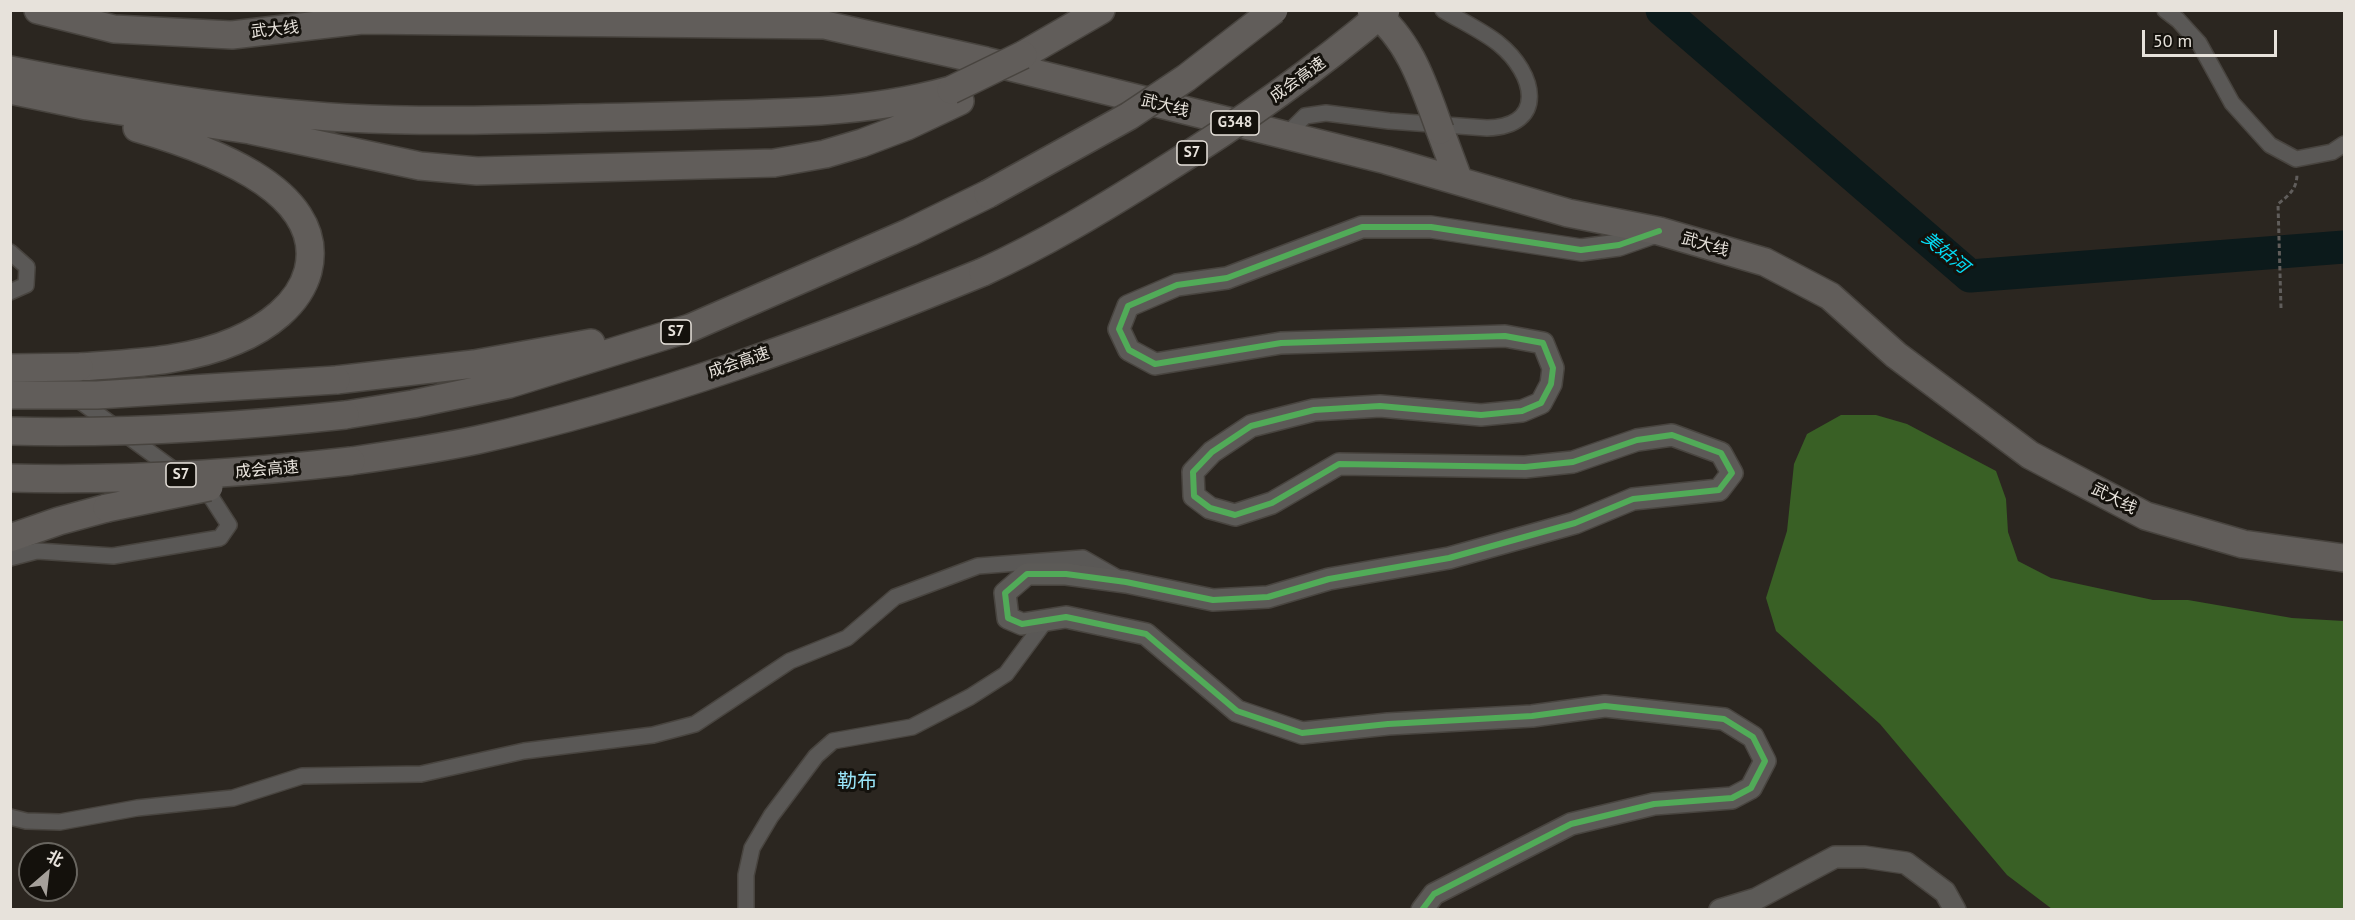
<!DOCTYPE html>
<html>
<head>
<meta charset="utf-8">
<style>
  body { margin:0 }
  #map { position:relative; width:2355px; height:920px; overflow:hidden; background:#2b2620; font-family:"PT Sans","Noto Sans SC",sans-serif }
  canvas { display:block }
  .frame { position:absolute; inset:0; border:12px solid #e7e2db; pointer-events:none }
  .north { position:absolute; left:18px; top:842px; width:60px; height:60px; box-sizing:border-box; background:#14110c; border:2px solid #68655f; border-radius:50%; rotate:28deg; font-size:16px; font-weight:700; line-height:24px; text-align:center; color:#e7e2db }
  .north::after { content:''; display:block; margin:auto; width:21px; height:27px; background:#a5a09a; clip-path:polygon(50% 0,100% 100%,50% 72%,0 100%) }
  .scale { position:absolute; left:2142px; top:30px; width:135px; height:27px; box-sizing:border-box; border:3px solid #e7e2db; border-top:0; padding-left:8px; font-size:18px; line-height:21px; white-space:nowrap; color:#e7e2db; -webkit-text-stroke:4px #14110c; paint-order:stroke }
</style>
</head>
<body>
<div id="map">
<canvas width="2355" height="920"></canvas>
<div class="frame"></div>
<div class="north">北</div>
<div class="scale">50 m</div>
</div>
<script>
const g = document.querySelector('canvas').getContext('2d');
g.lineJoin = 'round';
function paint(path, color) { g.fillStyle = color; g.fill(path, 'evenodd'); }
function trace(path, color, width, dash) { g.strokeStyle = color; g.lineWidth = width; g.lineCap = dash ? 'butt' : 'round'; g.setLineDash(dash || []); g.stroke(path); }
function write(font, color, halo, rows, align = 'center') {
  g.font = font + ' "PT Sans","Noto Sans SC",sans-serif'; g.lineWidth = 6; g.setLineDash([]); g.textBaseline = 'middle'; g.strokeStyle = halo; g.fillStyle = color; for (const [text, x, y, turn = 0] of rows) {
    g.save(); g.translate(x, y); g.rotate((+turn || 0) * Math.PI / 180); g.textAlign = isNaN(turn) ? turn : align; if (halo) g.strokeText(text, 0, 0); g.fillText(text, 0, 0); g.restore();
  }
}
const forest = new Path2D(`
  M1841 415H1876L1907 424 1996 471 2006 499 2008 532 2018 561 2051 578 2153 600H2188L2292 618 2344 621V909H2052L2007 875 1880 724 1776 631 1766 598 1787 531 1794 464 1807 434Z`);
const river = new Path2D(`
  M1662 10 1970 276 2344 247`);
const path = new Path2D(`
  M2281 308 2278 204C2289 195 2297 189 2297 174`);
const street = new Path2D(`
  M2165 10 2178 20 2199 43 2232 103 2270 145 2296 159 2332 152 2344 144
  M1292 137 1295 126 1305 116 1326 113 1389 121 1487 128C1548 126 1535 73 1499 44 1483 31 1461 21 1443 10
  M10 252 27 267 26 285 10 292
  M10 558 37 551 113 556 220 538 229 525 211 497 73 396
  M10 817 26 821 60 822 137 808 233 798 302 776 421 774 524 751 653 735 695 724 790 661 847 638 895 597 978 566 1083 558 1118 578
  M746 910V875L752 848 771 816 816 756 833 741 912 727 970 697 1006 674 1046 620`);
const secondary = new Path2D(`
  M1422 910 1434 894 1571 824 1654 804 1732 798 1751 788 1765 761 1753 737 1724 719 1605 706 1532 716 1388 724 1302 733 1237 711 1146 634 1066 617 1022 624 1008 618 1005 593 1027 574H1066L1126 582 1213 600 1268 597 1329 579 1449 558 1575 523 1633 499 1719 490 1732 473 1721 453 1672 435 1637 440 1573 462 1525 467 1339 464 1272 503 1235 515 1210 508 1194 496 1193 472 1212 452 1251 426 1314 410 1380 406 1481 415 1522 411 1541 403 1551 384 1553 368 1543 343 1505 336 1281 343 1155 364 1129 350 1119 329 1128 306 1177 285 1227 278 1362 227H1431L1581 250 1619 245 1659 231
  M1720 910 1756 899 1835 857H1865L1906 863 1945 892 1955 910`);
const highway = new Path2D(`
  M38 10 114 29 232 35 362 20 825 25 986 61 1386 160 1568 213 1659 231 1765 262 1830 296 1896 355 2030 455 2146 516 2243 544 2344 558
  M1023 55 1101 10
  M10 70C121 92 233 111 346 118 424 122 503 120 581 118 661 116 741 115 821 111 866 108 908 102 951 90
  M10 90 87 106 250 130 420 166 477 171 774 163 825 154 862 143 907 126 960 101
  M1440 130 1459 181
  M79 367C130 363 187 362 235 341 266 328 299 305 308 271 329 187 196 145 137 128
  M336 380 474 364 591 343
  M345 415 413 404 509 384 690 328 910 232 988 194
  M351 461C393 455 435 449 477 440 650 402 819 339 983 272
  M10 538 59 521 107 508`);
const highwayBridge = new Path2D(`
  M1371 10C1410 39 1424 86 1440 130
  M951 90 1023 55
  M988 194 1129 116 1186 78 1274 10
  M983 272C1046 243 1099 211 1158 174 1237 125 1314 71 1386 10
  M10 368 79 367
  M10 395H97L336 380
  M10 431C122 434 234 427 345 415
  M10 478C125 481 237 474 351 461
  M107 508 209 487`);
const cycleway = new Path2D(`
  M1422 910 1434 894 1571 824 1654 804 1732 798 1751 788 1765 761 1753 737 1724 719 1605 706 1532 716 1388 724 1302 733 1237 711 1146 634 1066 617 1022 624 1008 618 1005 593 1027 574H1066L1126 582 1213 600 1268 597 1329 579 1449 558 1575 523 1633 499 1719 490 1732 473 1721 453 1672 435 1637 440 1573 462 1525 467 1339 464 1272 503 1235 515 1210 508 1194 496 1193 472 1212 452 1251 426 1314 410 1380 406 1481 415 1522 411 1541 403 1551 384 1553 368 1543 343 1505 336 1281 343 1155 364 1129 350 1119 329 1128 306 1177 285 1227 278 1362 227H1431L1581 250 1619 245 1659 231`);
const shields = [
  [1235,123,48],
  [1192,153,30],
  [676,332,30],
  [181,475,30]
];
const shieldNames = [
  ["G348",1235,123],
  ["S7",1192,153],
  ["S7",676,332],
  ["S7",181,475]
];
const streetNames = [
  ["武大线",275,30,-6],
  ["成会高速",1298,80,-36],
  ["武大线",1165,106,14],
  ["武大线",1705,245,16],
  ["成会高速",739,363,-19],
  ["成会高速",267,470,-5],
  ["武大线",2114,499,27]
];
const waterNames = [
  ["美姑河",1945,253,39]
];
const quarterNames = [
  ["勒布",857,782]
];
paint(forest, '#396025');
trace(river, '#0c1a1b', 33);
trace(street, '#48443f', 18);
trace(secondary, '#48443f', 24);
trace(highway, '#48443f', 30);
trace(path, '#605d5b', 3, [4.5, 3]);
trace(street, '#5a5856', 15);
trace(secondary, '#5c5a57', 21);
trace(highway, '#615d5a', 27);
trace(highwayBridge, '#48443f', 30, []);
trace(highwayBridge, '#615d5a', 27);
trace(cycleway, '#51ab58', 6);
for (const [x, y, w] of shields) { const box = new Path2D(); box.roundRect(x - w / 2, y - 12, w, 24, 4.5); g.fillStyle = '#14110c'; g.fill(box); trace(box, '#e7e2db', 1.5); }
write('bold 15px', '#e7e2db', null, shieldNames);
write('16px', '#e7e2db', '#14110c', streetNames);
write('italic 18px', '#04dbf4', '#14110c', waterNames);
write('20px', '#99e5f9', '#14110c', quarterNames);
</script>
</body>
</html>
